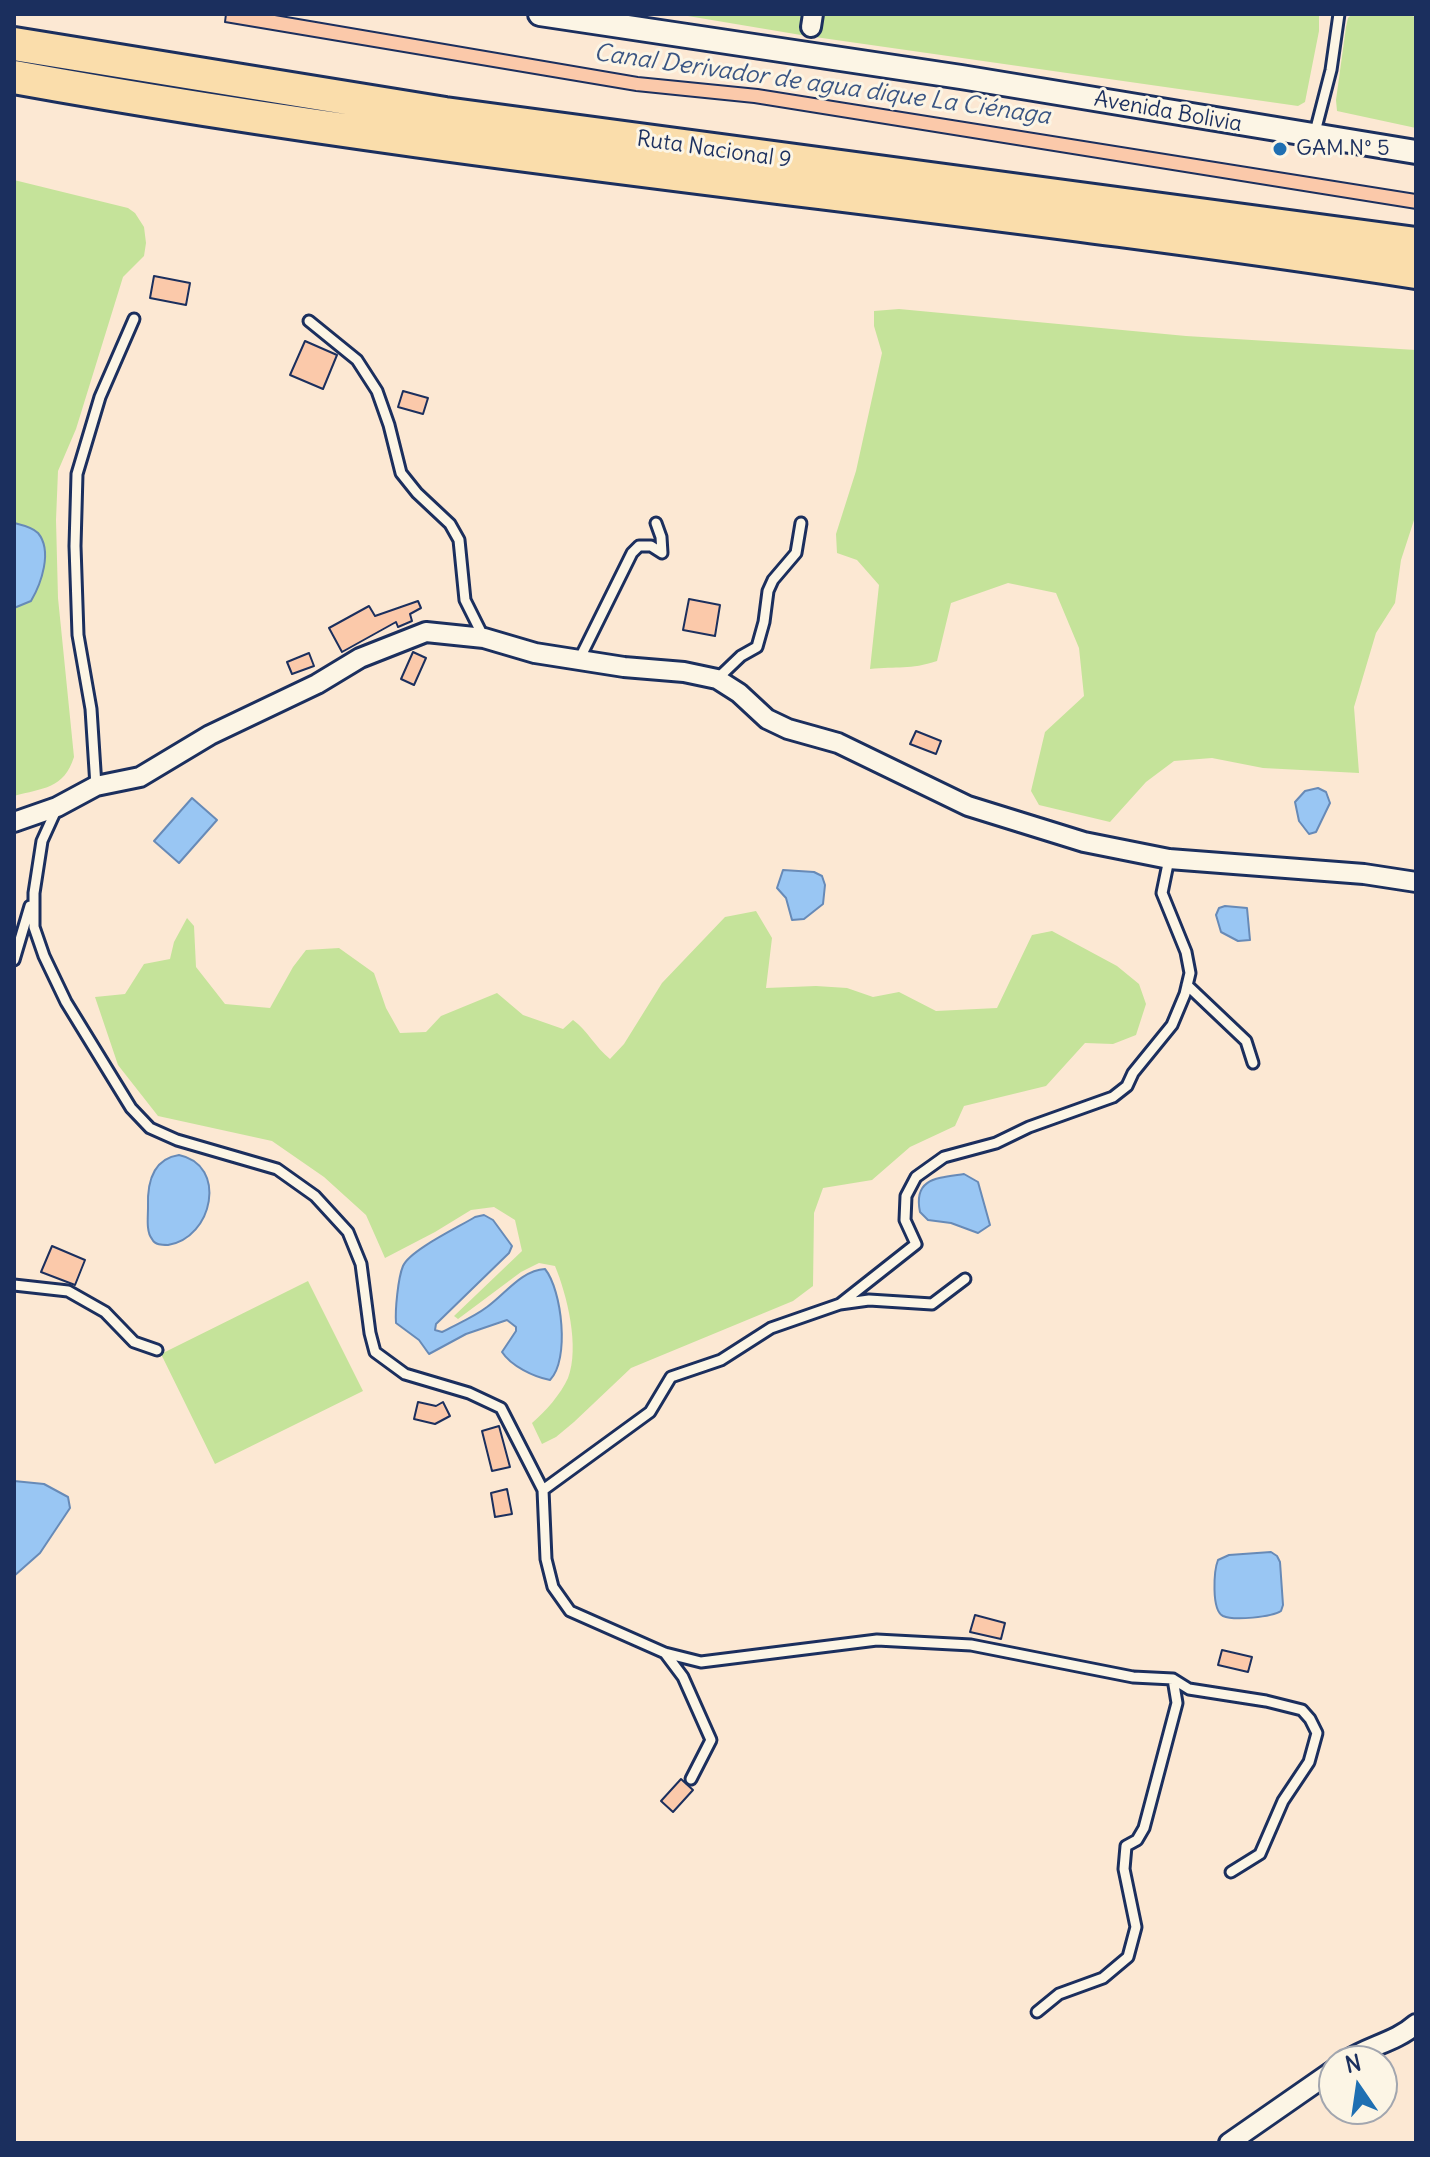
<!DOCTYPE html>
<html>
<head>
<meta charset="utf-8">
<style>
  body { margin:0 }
  #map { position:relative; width:1430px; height:2157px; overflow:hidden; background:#fce8d3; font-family:Delius,sans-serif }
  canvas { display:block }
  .frame { position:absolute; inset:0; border:16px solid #1b2f5e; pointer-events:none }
  .north { position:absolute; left:1318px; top:2045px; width:80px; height:80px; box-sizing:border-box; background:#fcf5e5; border:2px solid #a2a6af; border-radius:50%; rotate:347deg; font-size:22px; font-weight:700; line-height:32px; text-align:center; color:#1b2f5e }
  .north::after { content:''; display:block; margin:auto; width:28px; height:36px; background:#1f6fb2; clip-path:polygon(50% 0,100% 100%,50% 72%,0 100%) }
</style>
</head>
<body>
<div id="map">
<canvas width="1430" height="2157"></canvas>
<div class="frame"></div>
<div class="north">N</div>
</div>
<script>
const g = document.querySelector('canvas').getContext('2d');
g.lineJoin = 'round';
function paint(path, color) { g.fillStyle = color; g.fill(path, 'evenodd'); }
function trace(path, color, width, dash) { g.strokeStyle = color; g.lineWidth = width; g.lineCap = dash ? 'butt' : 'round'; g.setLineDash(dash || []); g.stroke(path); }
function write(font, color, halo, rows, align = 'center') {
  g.font = font + ' Delius,sans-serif'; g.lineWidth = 6; g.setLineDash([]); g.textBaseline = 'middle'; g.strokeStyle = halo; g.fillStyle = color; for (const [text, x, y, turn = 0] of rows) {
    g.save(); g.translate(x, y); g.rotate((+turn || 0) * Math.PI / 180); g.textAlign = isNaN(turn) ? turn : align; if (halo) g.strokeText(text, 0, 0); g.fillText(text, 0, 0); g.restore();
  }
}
const green = new Path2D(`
  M676 14H804L802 28 816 30 819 14H1319V31L1305 102 1298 106 801 35Z
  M1352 14H1404L1416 17V128L1337 111 1336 100 1346 27 1348 18Z
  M14 180 128 208 135 213 144 227 146 243 144 256 123 277 76 429 58 471 56 520 58 598 74 757C64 789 43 788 14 796Z
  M899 309 1186 336 1416 350V514L1401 560 1395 603 1376 633 1354 707 1359 773 1263 768 1212 758 1174 761 1146 782 1110 822 1039 805 1031 791 1045 732 1084 696 1079 648 1056 593 1008 583 951 603 937 661C910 670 897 666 870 669L879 585 857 560 837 553 836 534 856 471 882 353 874 326V311Z
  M756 911 772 938 766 988 816 986 847 988 873 997 899 992 936 1011 997 1008 1032 935 1052 931 1117 966 1139 984 1146 1004 1136 1035 1113 1044 1085 1043 1046 1086 964 1106 955 1126 910 1147 872 1180 823 1188 814 1213 813 1286 793 1301 631 1368 574 1422 556 1437 542 1444 532 1423C545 1412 561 1394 568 1378 580 1347 567 1295 555 1266L539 1263 521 1272 458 1319 454 1316 522 1251 515 1220 494 1207 471 1210 435 1232 385 1258 366 1215 324 1177 272 1141 158 1116 118 1065 95 997 125 994 144 964 170 959 174 942 187 918 194 926 196 967 225 1004 270 1008 293 967 306 950 339 948 374 973 386 1008 400 1033 426 1032 441 1016 497 993 523 1015 563 1029 573 1020C588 1031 595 1047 610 1059L624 1044 662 983 725 917Z
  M308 1281 363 1391 215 1464 161 1354Z`);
const water = new Path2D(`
  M14 523C22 525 32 527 38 533 53 551 41 584 31 601L14 608Z
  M1318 788 1326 792 1330 803 1316 832 1309 834 1299 821 1295 802 1305 791Z
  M192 798 217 820 179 863 154 841Z
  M783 870 814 872 822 876 825 885 823 904 804 919 792 920 786 898 777 888Z
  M1225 906 1247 908 1250 940 1238 941 1221 932 1216 915 1219 908Z
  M179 1155C228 1165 213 1238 168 1245 162 1245 155 1245 152 1239 146 1232 148 1217 148 1208 147 1185 152 1159 179 1155Z
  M964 1174 978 1182 990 1225 978 1233 951 1223 928 1220 920 1212C913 1178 937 1178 964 1174Z
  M484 1215 493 1220 512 1246 509 1253 436 1324 435 1330 442 1332C457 1324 474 1317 487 1307 505 1294 522 1270 545 1269 562 1290 570 1360 550 1380 534 1377 511 1366 502 1352L516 1331V1327L507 1320 466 1334 429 1354 419 1340 396 1323C395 1310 398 1278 403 1266 410 1250 459 1227 475 1217Z
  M14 1481 44 1484 68 1497 70 1508 40 1553 14 1576Z
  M1271 1552 1277 1556 1280 1562 1283 1605 1281 1611C1272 1617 1234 1621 1223 1616 1211 1610 1214 1570 1218 1560L1229 1555Z`);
const building = new Path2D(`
  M226 14H269L638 77 758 89 1416 194V209L754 103 636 91 225 22Z
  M154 276 190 283 186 305 150 298Z
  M305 341 337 355 323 389 290 375Z
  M403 391 428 398 423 414 398 407Z
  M689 599 720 605 715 636 683 630Z
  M418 601 421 608 410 614 412 621 398 627 396 622 342 652 329 628 369 606 375 616Z
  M413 652 426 658 414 685 401 679Z
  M309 653 314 666 292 674 287 662Z
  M916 731 941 741 936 754 910 744Z
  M52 1246 85 1260 75 1285 41 1272Z
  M418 1402 436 1406 443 1402 450 1416 435 1424 414 1419Z
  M499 1426 510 1467 492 1471 482 1431Z
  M507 1489 512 1514 495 1517 491 1493Z
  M975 1615 1005 1623 1001 1639 970 1632Z
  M1222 1650 1252 1657 1248 1672 1218 1665Z
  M681 1779 693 1790 673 1812 661 1801Z`);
const service = new Path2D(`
  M1314 136 1331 70 1339 14
  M309 321 357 360 377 391 389 425 401 473 417 493 450 524 459 540 465 600 484 638
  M579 660 632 553 639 546H651L662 553 661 537 656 523
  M717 679 741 656 757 647 764 622 768 591 773 580 796 553 801 523
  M96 786 91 709 78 635 75 546 77 474 100 397 134 319
  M57 808 42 841 34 893V927L44 956 66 1002 131 1108 150 1128 177 1140 277 1169 315 1196 348 1232 361 1264 370 1333 375 1352 405 1374 469 1393 501 1408 543 1490 546 1559 553 1587 570 1611 665 1653 701 1662 877 1640 971 1645 1133 1677 1173 1679 1189 1689 1266 1701 1302 1710 1310 1719 1317 1733 1309 1762 1283 1801 1260 1854 1231 1872
  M14 960 30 906
  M1187 985 1246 1041 1253 1063
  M14 1285 68 1291 105 1312 134 1342 157 1350
  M840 1304 916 1244 905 1220 906 1196 916 1177 944 1157 996 1143 1029 1127 1113 1097 1127 1086 1133 1073 1172 1025 1185 994 1190 973 1186 952 1162 893 1169 859
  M543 1490 650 1412 671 1377 721 1360 771 1328 840 1304 869 1300 932 1304 965 1279
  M665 1653 683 1677 711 1740 691 1779
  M1037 2012 1059 1994 1103 1978 1128 1957 1136 1927 1124 1869 1126 1846 1137 1840 1144 1828 1177 1703 1173 1679`);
const minor = new Path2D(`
  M811 27 813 14
  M14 822 57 807 96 786 140 777 210 735 317 684 360 658 426 632 484 638 535 653 624 667 684 672 717 679 739 693 767 719 788 729 838 743 968 806 1084 842 1169 859 1364 874 1416 882
  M1346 2061C1368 2046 1396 2042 1416 2024
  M1229 2143 1334 2070`);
const tertiary = new Path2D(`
  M540 14 961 77 1416 152`);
const motorway = new Path2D(`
  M14 44 445 114 1416 244
  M14 77C478 161 950 200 1416 272`);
const markers = [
  [1280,149,8,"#1f6fb2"]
];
const streetNames = [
  ["Avenida Bolivia",1168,112,10],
  ["Ruta Nacional 9",714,150,8]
];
const poiNames = [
  ["GAM N° 5",1296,149]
];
const waterNames = [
  ["Canal Derivador de agua dique La Ciénaga",822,85,8]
];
paint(green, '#c5e39a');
paint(water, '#99c6f3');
trace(water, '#678ab7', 2);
paint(building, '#fbc9aa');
trace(building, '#1b2f5e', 2);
trace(service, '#1b2f5e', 15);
trace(minor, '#1b2f5e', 24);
trace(tertiary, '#1b2f5e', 28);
trace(motorway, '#1b2f5e', 38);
trace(service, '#fcf5e5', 9);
trace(minor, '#fcf5e5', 18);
trace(tertiary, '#fcf5e5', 22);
trace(motorway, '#faddab', 32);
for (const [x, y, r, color] of markers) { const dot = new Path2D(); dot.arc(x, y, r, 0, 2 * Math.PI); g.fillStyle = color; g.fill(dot); trace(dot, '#fcf5e5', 3); }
write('22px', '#1b2f5e', '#fcf5e5', streetNames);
write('22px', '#1b2f5e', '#fcf5e5', poiNames, 'left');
write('italic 24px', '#3a5583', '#fcf5e5', waterNames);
</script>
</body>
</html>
